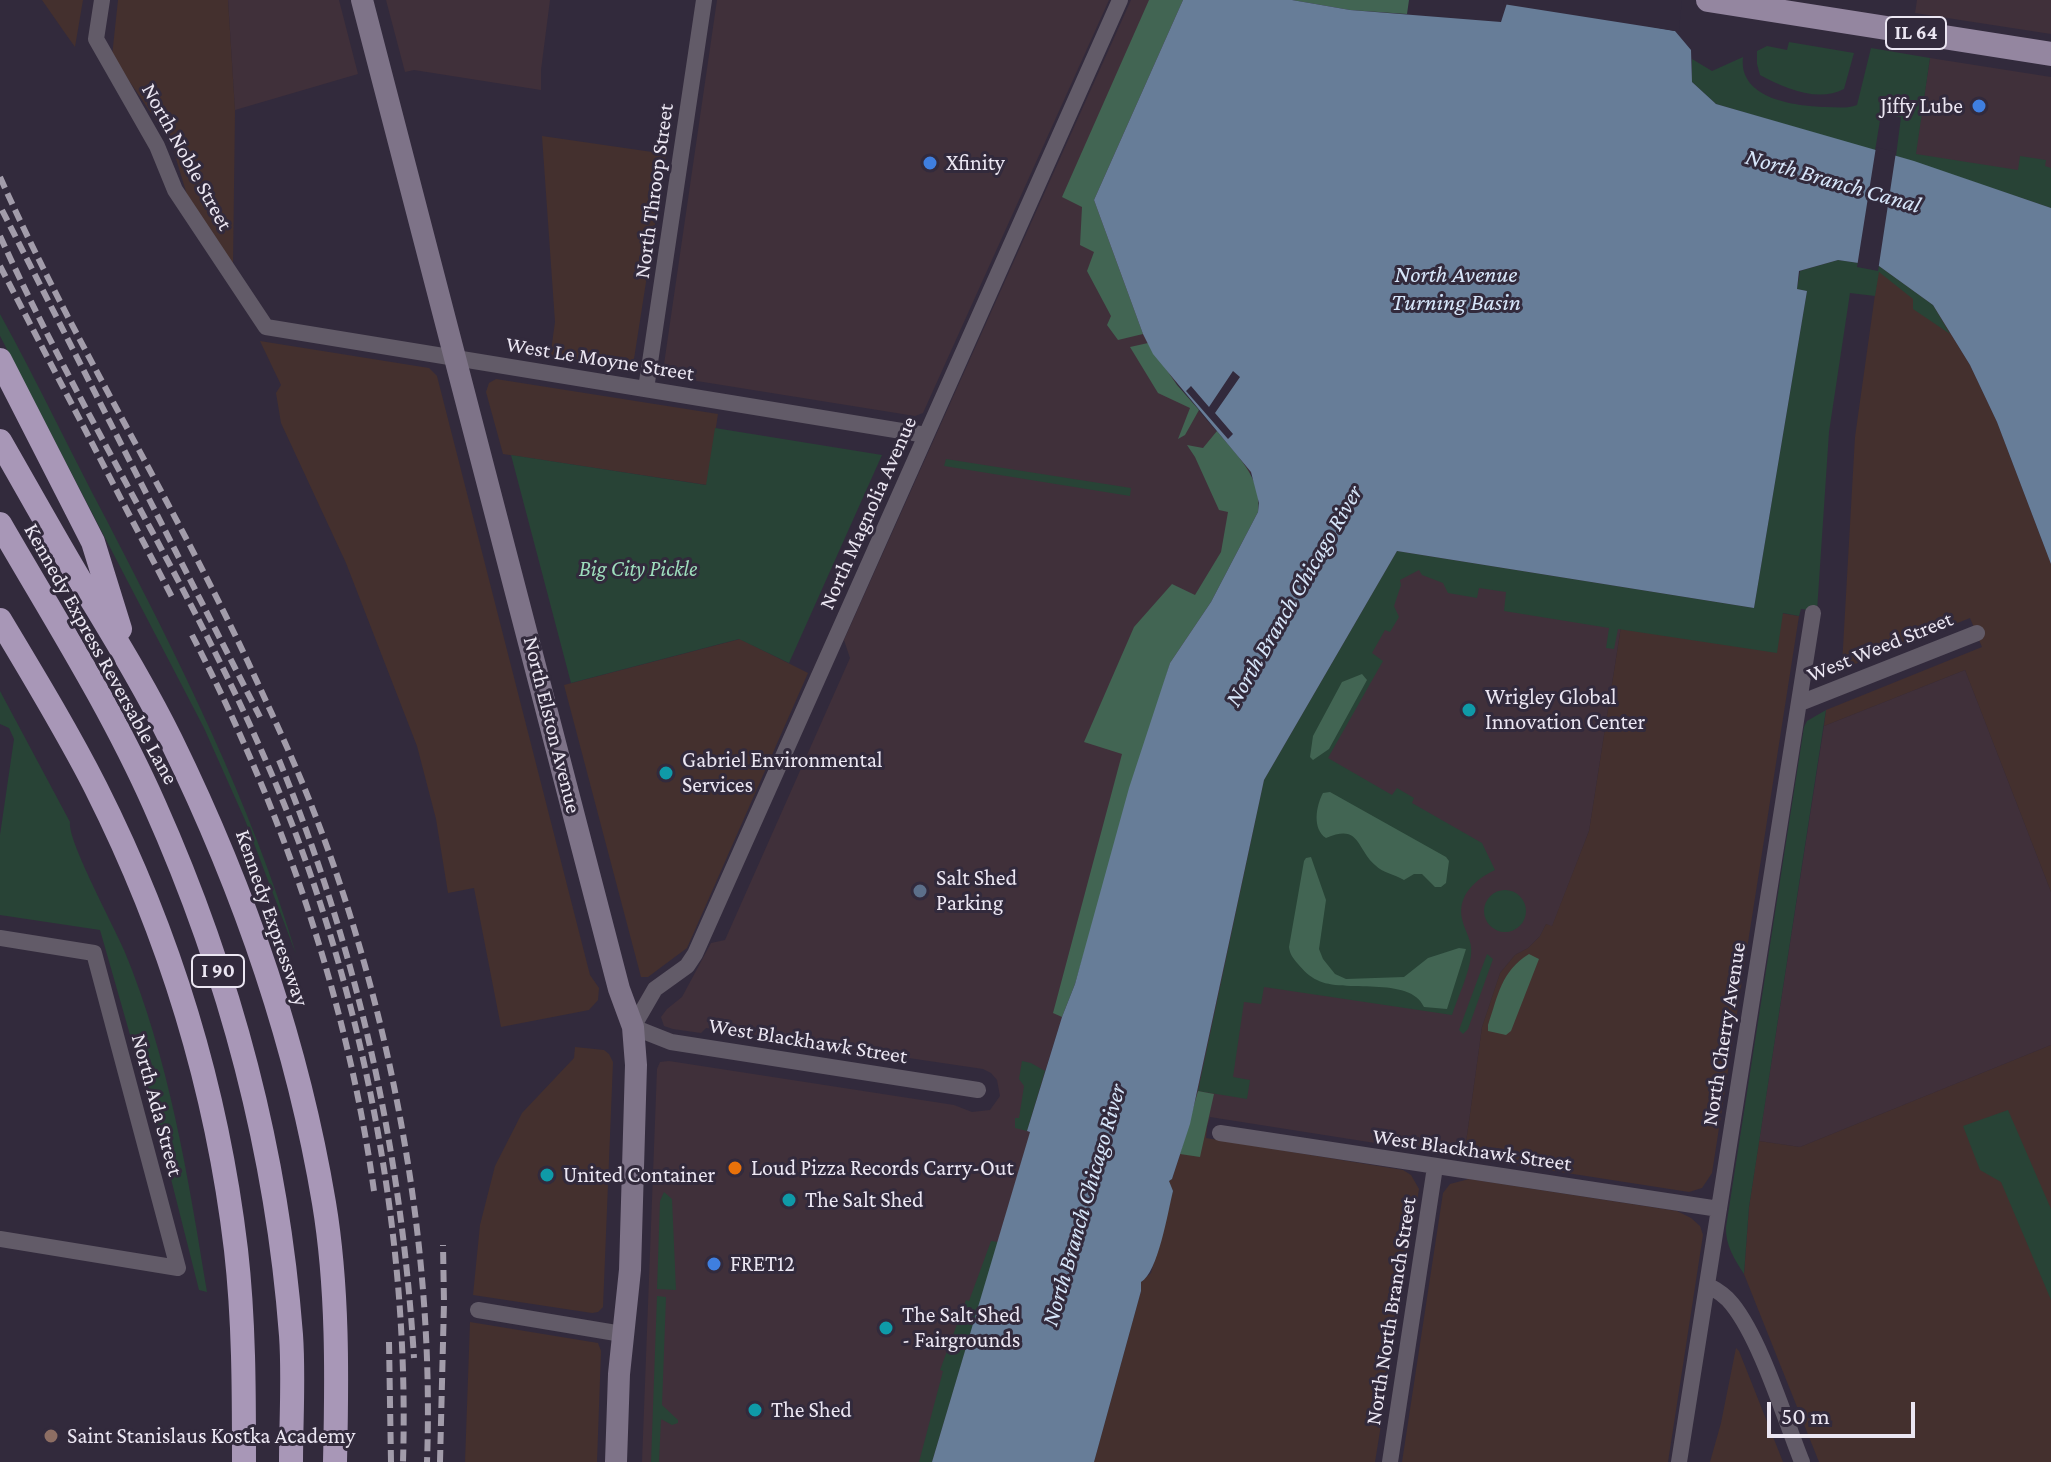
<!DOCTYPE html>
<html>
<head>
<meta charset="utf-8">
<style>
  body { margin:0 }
  #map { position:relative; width:2051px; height:1462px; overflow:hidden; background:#322a3c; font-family:"Crimson Pro",serif }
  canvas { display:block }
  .scale { position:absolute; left:1767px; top:1402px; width:148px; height:36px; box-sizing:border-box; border:4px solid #ebe6f2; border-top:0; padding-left:10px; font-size:24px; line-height:28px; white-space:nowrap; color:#ebe6f2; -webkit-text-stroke:6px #322a3c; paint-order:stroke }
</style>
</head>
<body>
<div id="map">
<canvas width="2051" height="1462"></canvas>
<div class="scale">50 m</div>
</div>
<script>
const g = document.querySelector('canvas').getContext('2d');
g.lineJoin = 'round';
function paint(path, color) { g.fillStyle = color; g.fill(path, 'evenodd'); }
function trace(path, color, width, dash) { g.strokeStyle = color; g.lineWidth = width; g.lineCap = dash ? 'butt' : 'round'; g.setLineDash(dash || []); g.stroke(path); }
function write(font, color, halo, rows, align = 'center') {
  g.font = font + ' "Crimson Pro",serif'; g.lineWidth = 6; g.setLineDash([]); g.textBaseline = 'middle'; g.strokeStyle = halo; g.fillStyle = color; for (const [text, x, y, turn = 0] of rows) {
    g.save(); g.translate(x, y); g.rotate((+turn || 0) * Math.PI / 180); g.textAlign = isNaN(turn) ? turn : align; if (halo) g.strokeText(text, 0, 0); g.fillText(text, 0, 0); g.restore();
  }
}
const commercial = new Path2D(`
  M228 0H339L358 74 235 110Z
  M386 0H550L541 70V90L414 70 405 72Z
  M717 0H1109L923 413 915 416 672 377 663 371Z
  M1131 0H1183L1094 200 1177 385 1251 472 1062 1017 1027 1130 1031 1131 932 1462H642L657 1069 660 1062 669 1061 954 1105 972 1112 990 1110 1000 1096 997 1080 991 1073 983 1069 706 1028 701 1033 673 1029 664 1026 661 1017 667 1009 682 997 711 943 725 940 850 658 844 640Z
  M1917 0H2051V34L1915 13Z
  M1930 58 2051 77V208L1914 161Z
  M1397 551 1627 588 1589 831 1552 927 1546 924 1540 936 1528 948 1515 955 1500 973 1482 1027 1464 1157 1210 1117 1207 1127 1190 1124 1264 780Z
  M1965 670 2051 892V1045L1800 1147 1759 1141 1824 726Z`);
const industrial = new Path2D(`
  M42 0H83L75 47 65 33Z
  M118 0H228L235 110 233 265 187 195 171 142 112 56Z
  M542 136 666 154 634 359 627 367 550 358 555 322Z
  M1879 266 1933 305 1970 365 1997 422 2051 564V919V892L1965 670 1824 726 1826 710 1982 647 1970 618 1855 664 1842 665 1855 437Z
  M260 341 429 368 437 376 590 975 599 988 598 1000 589 1010 501 1027 474 888 448 893 436 819 417 746 346 563 281 423 276 393 281 385Z
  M496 379 718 414 707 485 503 454 486 392 489 383Z
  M1627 588 1799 616 1712 1173 1702 1188 1689 1192 1464 1157 1482 1027 1500 973 1515 955 1528 948 1540 936 1546 924 1552 926 1589 831Z
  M740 639 808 673 687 948 648 977H641L564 685Z
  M2051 1045V1462H1819L1744 1274 1749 1207 1759 1141 1800 1147Z
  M575 1047 604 1050 609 1054 613 1062 603 1307 598 1312 592 1313 473 1295 480 1225 495 1166 522 1113 574 1058Z
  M1190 1124 1207 1127 1206 1138 1403 1170 1411 1175 1419 1189 1375 1462H1094L1141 1291V1282L1151 1273 1173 1191 1168 1181 1172 1179Z
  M1469 1179 1677 1211 1691 1218 1700 1226 1703 1235 1668 1462H1402L1443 1193 1450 1184Z
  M470 1322 598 1343 601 1351 597 1462H465Z
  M1736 1348 1739 1351 1783 1462H1710L1721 1423Z`);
const green = new Path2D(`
  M1789 42 1854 53 1844 89C1818 103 1784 88 1760 75L1757 64V51L1767 46 1787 50Z
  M1871 48 1930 58 1916 154 2018 170 2020 156 2046 160 2045 166 2051 168V208L1896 156 1901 117 1881 114 1875 151 1716 104 1692 82V59L1712 71 1743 57C1738 99 1795 106 1825 107 1836 107 1847 109 1857 105Z
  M1838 260 1879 266 1933 305 1950 334 1913 309V299L1879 272 1875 296 1850 293 1829 432 1817 611 1801 609 1799 616 1783 613 1777 653 1618 629 1614 649 1606 648 1609 628 1504 611 1506 592 1479 588 1477 598 1448 593 1443 583 1422 575 1419 570 1400 580 1401 585 1394 606 1399 617 1390 632 1385 630 1372 653 1383 661 1328 758 1392 795 1397 788 1414 798 1412 803 1482 843 1495 870C1476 879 1457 895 1462 919 1465 932 1473 941 1471 955 1469 975 1458 996 1452 1015L1264 987 1261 1004 1244 1002 1233 1077 1250 1080 1247 1099 1198 1091 1264 780 1397 551 1754 608 1807 291 1797 289 1800 271Z
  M0 314C37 381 70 451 106 519 179 660 251 802 296 954L245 820 204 728 0 336Z
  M715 428 882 455 789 663 739 639 571 683 511 455 706 485Z
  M946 459 1131 488 1130 496 944 466Z
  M0 691 70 822C67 840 114 926 124 950 169 1058 188 1176 207 1292L199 1290 169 1171 100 930 0 915V835L14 739 9 728 0 724Z
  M1826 710 1749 1207 1744 1274C1735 1260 1725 1245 1726 1227L1804 727 1807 721Z
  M1484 911a21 21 0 1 1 42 0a21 21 0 1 1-42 0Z
  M1487 954 1493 959 1468 1029 1463 1034 1459 1030Z
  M1022 1061 1031 1063 1045 1071 1027 1131 1015 1128V1118H1019L1024 1086 1019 1079Z
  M2008 1110 2051 1209V1300L2001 1182 1980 1170 1963 1126Z
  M664 1192 672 1199 676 1290 657 1289 660 1201Z
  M991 1241 998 1242 932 1462H919L943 1371 940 1370 966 1300 969 1301Z
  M657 1296 666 1297 662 1405 678 1420V1423L672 1425 661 1419 659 1462H651Z`);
const forest = new Path2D(`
  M1149 0H1183L1094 200 1143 334 1118 340 1107 325 1111 316 1087 271 1094 252 1080 245 1082 207 1062 197Z
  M1292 0H1409L1407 14 1350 10Z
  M1148 343 1177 385 1199 410 1185 435 1178 439 1190 408 1158 393 1130 347Z
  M1217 431C1236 455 1263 478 1258 512L1211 602 1170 663 1075 984 1062 1017 1053 1013 1122 754 1084 742 1134 627 1172 584 1195 595 1221 552 1228 512 1219 510 1195 457 1187 445 1203 448Z
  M1362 674 1367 680 1329 749 1313 760 1310 757 1313 736 1342 682Z
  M1330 792 1446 857 1449 861 1446 883 1441 887H1435L1422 874H1414L1404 880C1394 874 1383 873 1375 865 1356 848 1360 823 1326 838 1312 829 1316 806 1323 793Z
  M1311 857 1326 900 1319 949 1323 959 1335 974 1346 979 1404 977 1428 958 1459 948 1466 949 1447 1009 1424 1007C1410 975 1343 994 1317 980 1310 977 1303 970 1298 964 1293 958 1290 955 1289 947L1304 861 1306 858Z
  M1529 954 1539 959 1511 1031 1506 1035 1488 1031V1025C1498 996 1501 971 1529 954Z
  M1198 1091 1214 1094 1200 1157 1180 1154Z`);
const water = new Path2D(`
  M1183 0H1292L1350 10 1501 22 1508 0 1675 31 1691 50 1692 82 1716 104 1914 161 2051 208V564L1997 422 1970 365 1933 305 1879 266 1838 260 1799 271 1797 289 1807 291 1754 608 1397 551 1264 780 1190 1124 1172 1179 1169 1181 1173 1191C1168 1211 1158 1273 1141 1282V1291L1094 1462H932L1030 1132 1027 1131 1062 1017 1075 984 1129 788 1170 663 1211 602 1258 512 1259 503 1251 472 1153 354 1143 334 1094 200Z`);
const pier = new Path2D(`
  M1504 0H1682L1679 30 1681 32 1503 4Z
  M1876 147 1896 152 1878 271 1857 267Z
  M1233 371 1240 377 1215 413 1233 434 1228 439 1186 391 1191 386 1209 407Z`);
const street = new Path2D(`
  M102 0 96 39 157 146 175 190 266 327 926 435
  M646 389 704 0
  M1800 703 1977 633
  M0 938 94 953 178 1268 0 1239
  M978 1090 671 1042 633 1027 655 989 687 966 695 954 1120 0
  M1220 1133 1719 1209
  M1707 1285C1717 1290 1725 1295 1732 1304 1761 1340 1784 1417 1802 1462
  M478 1310 622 1334
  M1390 1462 1435 1167
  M1679 1462 1813 613`);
const secondary = new Path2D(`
  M362 0 619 989 633 1027 636 1065 630 1270 619 1374 616 1462`);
const primary = new Path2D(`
  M1708 0 2051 54`);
const highway = new Path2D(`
  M0 360 93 542 120 629
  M0 441C27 488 53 535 81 582 112 634 144 685 171 740 242 885 297 1042 324 1203 338 1287 337 1377 335 1462
  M0 524C53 616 111 707 154 804 229 972 277 1152 291 1335 294 1377 291 1420 291 1462
  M0 620C33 675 67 731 96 788 169 933 217 1090 236 1250 244 1320 244 1391 244 1462`);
const rail = new Path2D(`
  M0 177C74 343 171 498 248 662 270 710 293 758 312 807 391 1008 435 1246 427 1462
  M2 210 260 717
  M0 236C84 421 196 594 275 782 363 991 410 1234 403 1462
  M0 266 173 599
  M192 635C282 809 347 997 374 1191
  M279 760C359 955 401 1148 414 1358
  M389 1342 391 1462
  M440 1462 444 1303 443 1245`);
const markers = [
  [1979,106,8,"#3f7fe0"],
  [930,163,8,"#3f7fe0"],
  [1469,710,8,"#0f9aa8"],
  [666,773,8,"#0f9aa8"],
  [920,891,8,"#5c6f8a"],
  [735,1168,8,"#e8710a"],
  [547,1175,8,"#0f9aa8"],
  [789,1200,8,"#0f9aa8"],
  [714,1264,8,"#3f7fe0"],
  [886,1328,8,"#0f9aa8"],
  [755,1410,8,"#0f9aa8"],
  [51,1436,8,"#8d6e63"]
];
const shields = [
  [1916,33,60],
  [218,971,52]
];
const shieldNames = [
  ["IL 64",1916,33],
  ["I 90",218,971]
];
const poiNames = [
  ["Jiffy Lube",1963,106,"right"],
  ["Xfinity",946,163],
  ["Wrigley Global",1485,697],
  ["Innovation Center",1485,722],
  ["Gabriel Environmental",682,760],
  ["Services",682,785],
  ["Salt Shed",936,878],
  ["Parking",936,903],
  ["Loud Pizza Records Carry-Out",751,1168],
  ["United Container",563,1175],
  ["The Salt Shed",805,1200],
  ["FRET12",730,1264],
  ["The Salt Shed",902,1315],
  ["- Fairgrounds",902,1340],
  ["The Shed",771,1410],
  ["Saint Stanislaus Kostka Academy",67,1436]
];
const streetNames = [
  ["North Noble Street",187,157,61],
  ["North Throop Street",654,191,-82],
  ["West Le Moyne Street",600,359,9],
  ["North Magnolia Avenue",868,513,-66],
  ["West Weed Street",1880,647,-22],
  ["Kennedy Express Reversable Lane",101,654,61],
  ["North Elston Avenue",552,725,76],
  ["Kennedy Expressway",272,918,71],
  ["North Cherry Avenue",1724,1034,-81],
  ["West Blackhawk Street",808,1041,9],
  ["North Ada Street",157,1105,75],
  ["West Blackhawk Street",1472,1150,8],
  ["North North Branch Street",1391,1311,-81]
];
const parkNames = [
  ["Big City Pickle",638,569]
];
const waterNames = [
  ["North Branch Canal",1833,181,16],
  ["North Avenue",1456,275],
  ["Turning Basin",1456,303],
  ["North Branch Chicago River",1294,596,-60],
  ["North Branch Chicago River",1084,1205,-74]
];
paint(commercial, '#40303a');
paint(industrial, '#44302e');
paint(green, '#284336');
paint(forest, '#426553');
paint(water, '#677d98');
paint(pier, '#322a3c');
trace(street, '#625b68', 16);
trace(secondary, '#7e7388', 22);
trace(primary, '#9486a0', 24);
trace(highway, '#a897b7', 24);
trace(rail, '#a29caa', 6, [12, 6]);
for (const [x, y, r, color] of markers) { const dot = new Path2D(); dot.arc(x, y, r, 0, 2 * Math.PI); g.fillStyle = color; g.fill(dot); trace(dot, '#322a3c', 3); }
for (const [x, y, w] of shields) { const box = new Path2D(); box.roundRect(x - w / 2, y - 16, w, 32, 6); g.fillStyle = '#322a3c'; g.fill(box); trace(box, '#ebe6f2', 2); }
write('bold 20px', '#ebe6f2', null, shieldNames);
write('22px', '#ebe6f2', '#322a3c', poiNames, 'left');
write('22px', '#ebe6f2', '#322a3c', streetNames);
write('italic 22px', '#9dddbc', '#322a3c', parkNames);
write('italic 24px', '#d7e6fa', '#322a3c', waterNames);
</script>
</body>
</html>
